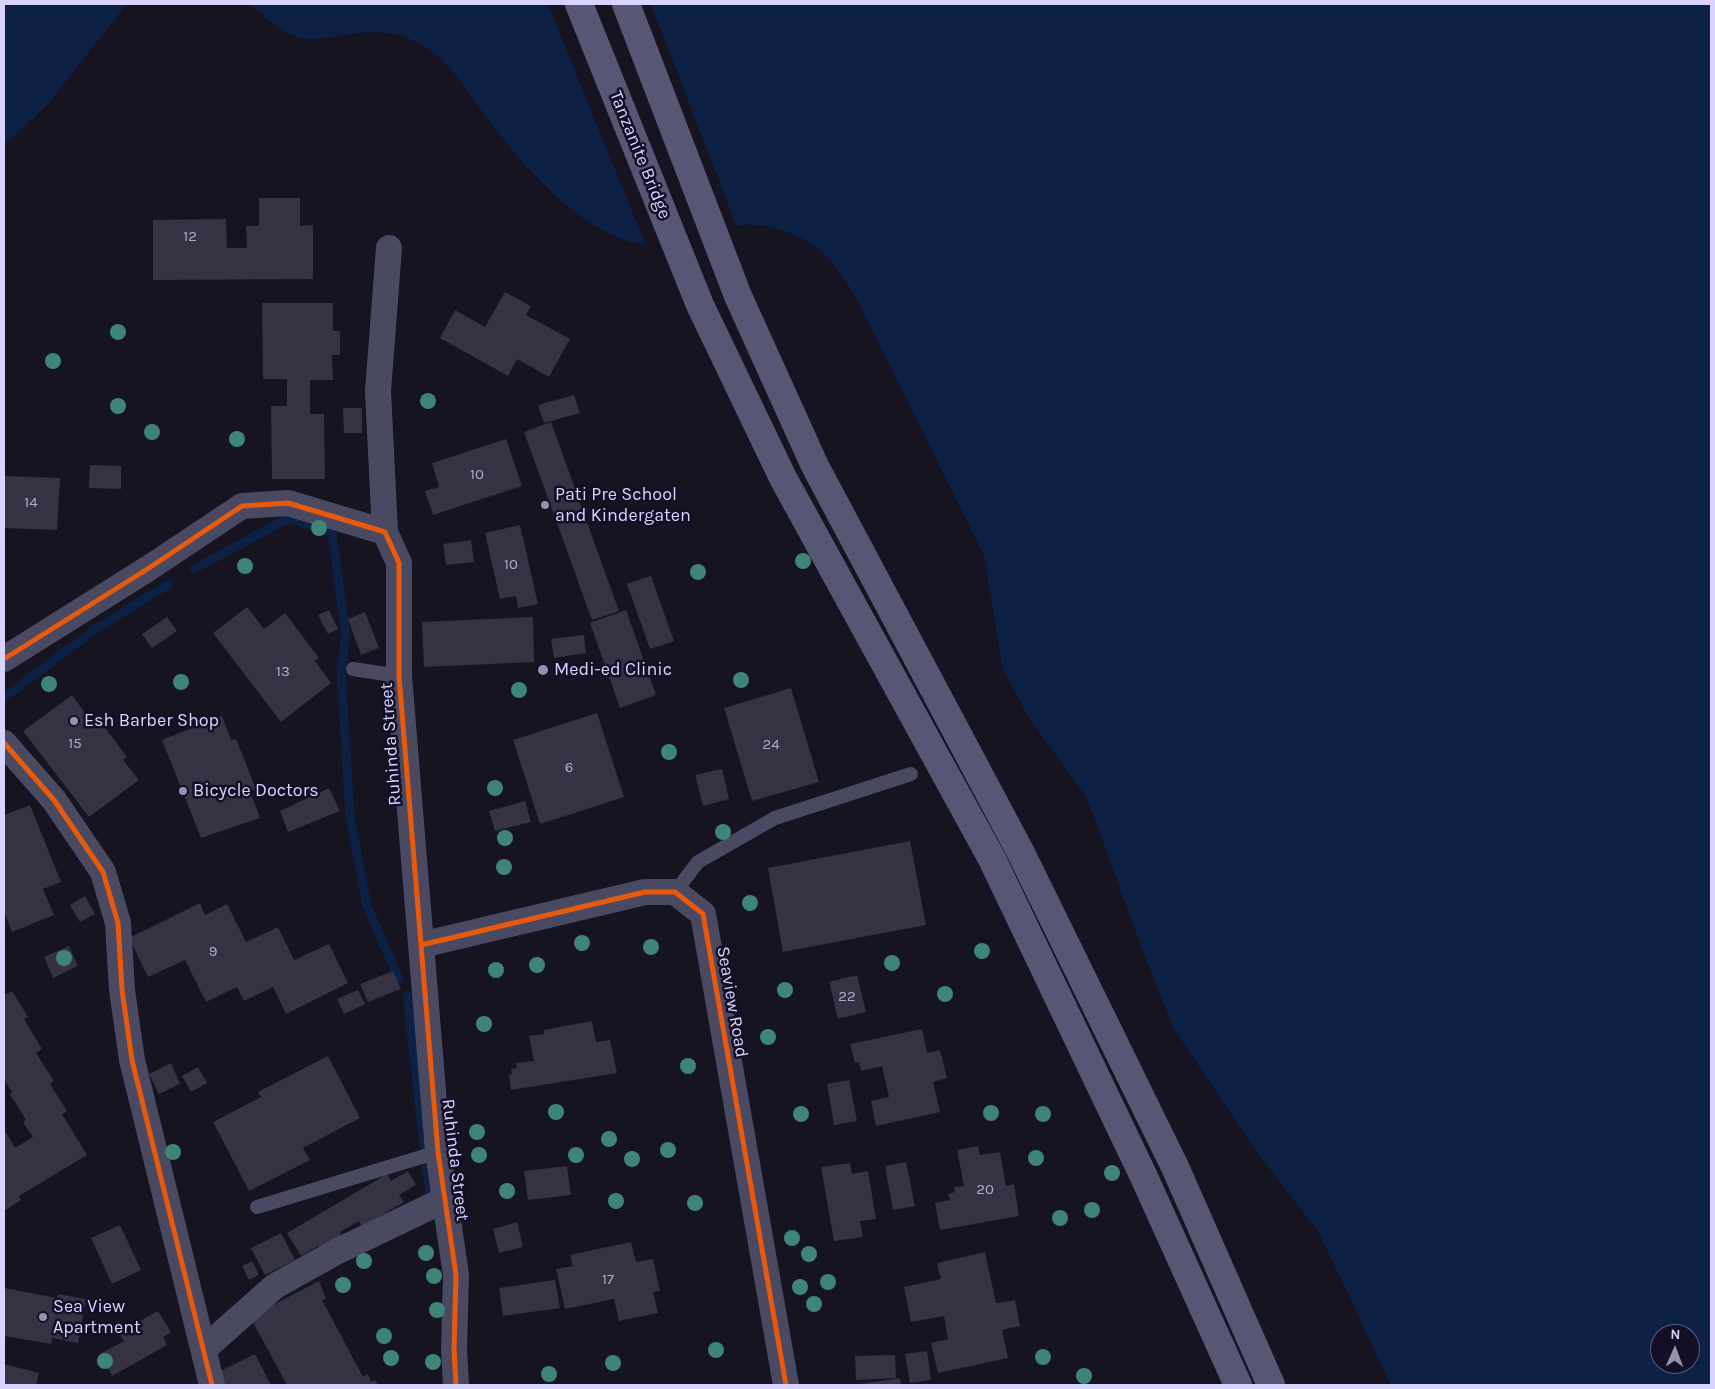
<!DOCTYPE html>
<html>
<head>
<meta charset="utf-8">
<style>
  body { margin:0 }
  #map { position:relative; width:1715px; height:1389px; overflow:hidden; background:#161421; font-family:Karla,sans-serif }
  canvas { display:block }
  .frame { position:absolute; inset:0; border:5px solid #d9d4ff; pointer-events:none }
  .north { position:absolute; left:1650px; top:1324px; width:50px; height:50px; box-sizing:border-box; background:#130f26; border:1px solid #625e7d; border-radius:50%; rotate:2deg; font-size:14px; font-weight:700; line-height:20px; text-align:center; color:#d9d4ff }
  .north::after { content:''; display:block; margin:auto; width:18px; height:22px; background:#9591b1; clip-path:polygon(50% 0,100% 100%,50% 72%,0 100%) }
</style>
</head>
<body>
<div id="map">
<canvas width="1715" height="1389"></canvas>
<div class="frame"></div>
<div class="north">N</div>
</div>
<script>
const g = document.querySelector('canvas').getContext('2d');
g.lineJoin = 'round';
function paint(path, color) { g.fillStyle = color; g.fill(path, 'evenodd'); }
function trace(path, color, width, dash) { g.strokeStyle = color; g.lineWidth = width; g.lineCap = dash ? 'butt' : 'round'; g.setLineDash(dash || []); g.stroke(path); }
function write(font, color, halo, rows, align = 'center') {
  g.font = font + ' Karla,sans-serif'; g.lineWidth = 5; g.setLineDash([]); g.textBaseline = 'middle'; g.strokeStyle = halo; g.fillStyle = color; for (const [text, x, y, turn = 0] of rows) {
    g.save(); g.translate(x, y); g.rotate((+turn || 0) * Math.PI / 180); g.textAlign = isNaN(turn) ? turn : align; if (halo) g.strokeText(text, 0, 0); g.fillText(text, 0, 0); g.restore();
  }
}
const water = new Path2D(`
  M4 4H127L48 104 11 139 4 142Z
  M249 4H1711V1385H1391L1319 1233 1254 1148 1174 1029 1144 954 1087 798 1029 718 1003 670 984 555 855 295C847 284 840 272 831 261 811 237 770 221 739 225 730 227 722 231 714 233 686 242 654 251 625 240 567 220 517 158 481 110 466 90 451 64 430 50 397 28 374 30 336 36 327 38 316 40 306 39 285 37 265 16 249 4ZM1660 1334H1690V1364H1660Z`);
const pier = new Path2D(`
  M548 4H651L737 228 691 243 659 248 646 246Z`);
const stream = new Path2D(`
  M194 569 289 518 332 533 346 635 341 671 350 816 367 906 399 979
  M6 696 94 630 169 584
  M407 995 424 1146
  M426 1167 432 1204`);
const building = new Path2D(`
  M259 198H300V226L313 225V279L153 280V220L226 219 227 248H247L246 226H259Z
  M505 292 531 306 526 315 570 339 549 377 517 359 508 376 440 338 455 310 485 327Z
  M262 303H333V331H340V355H332L333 380H310V414H324L325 479H272L271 406H287V379H263Z
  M574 395 580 413 544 423 538 405Z
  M343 408H362V433H344Z
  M551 422 619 611 592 620 524 432Z
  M506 439 522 486 433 515 425 491 439 487 432 463Z
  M90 465 121 466V489L89 488Z
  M4 476 60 478 57 530 4 528Z
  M520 525 538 604 518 608 516 596 500 599 485 533Z
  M471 540 474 562 446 565 443 544Z
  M651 576 674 641 650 649 627 584Z
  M247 607 264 629 285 613 319 658 315 661 331 683 281 722 213 633Z
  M329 610 338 629 328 634 318 615Z
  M626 610 656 695 620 708 590 623Z
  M365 612 379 648 361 655 348 619Z
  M167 617 177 631 152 648 142 634Z
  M533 617 534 662 424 667 422 622Z
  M584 635 586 653 554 658 551 639Z
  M791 688 819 782 752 801 724 708Z
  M72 695 88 717 94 713 127 757 123 760 139 780 89 817 23 731Z
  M597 713 624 797 540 824 513 740Z
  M222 716 231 740 236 739 256 789 250 791 260 818 201 838 162 740Z
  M722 769 729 799 703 806 695 775Z
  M329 788 340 811 288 832 280 811Z
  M525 801 531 822 495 831 489 811Z
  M30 805 61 882 43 889 54 915 12 932 4 911V815Z
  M910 841 926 925 783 952 768 868Z
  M85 896 95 914 80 922 70 905Z
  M200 903 205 915 227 904 246 942 278 927 294 960 329 944 348 983 286 1014 273 987 244 1001 237 987 206 1002 185 960 148 977 129 938Z
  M69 946 78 966 53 978 44 957Z
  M393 971 401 989 368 1002 360 984Z
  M857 975 866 1012 838 1019 829 982Z
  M358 990 365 1004 344 1014 337 999Z
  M12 991 28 1017 24 1019 42 1049 36 1053 54 1081 50 1084 67 1111 62 1114 87 1155 19 1196 21 1200 4 1211V1129L15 1148 33 1137 23 1122 26 1120 10 1094 12 1092 4 1079V995Z
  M592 1021 596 1042 610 1040 617 1073 511 1090 509 1075 512 1074 511 1069 517 1068 516 1063 534 1061 529 1036 544 1034V1030Z
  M922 1029 927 1053 940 1050 947 1078 933 1082 940 1112 876 1126 871 1101 889 1097 882 1066 861 1071 859 1062 855 1063 850 1044Z
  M328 1056 360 1118 303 1148 310 1160 249 1191 213 1122 261 1097 258 1092Z
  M171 1063 180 1084 159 1094 149 1074Z
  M198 1067 207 1083 191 1092 182 1076Z
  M849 1080 857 1121 834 1125 827 1084Z
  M978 1146 980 1155 1000 1152 1006 1186 1014 1184 1019 1216 940 1230 935 1203 950 1200 948 1194 955 1192 954 1187 964 1186 957 1150Z
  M906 1162 915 1206 893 1210 885 1166Z
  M850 1163 852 1174 868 1171 876 1219 860 1221 863 1237 834 1241 821 1167Z
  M567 1166 571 1195 528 1200 524 1171Z
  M408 1171 416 1185 399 1195 404 1202 362 1227 359 1221 340 1232 343 1237 321 1250 318 1246 301 1256 287 1233 387 1174 391 1181Z
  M517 1222 523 1247 499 1253 493 1229Z
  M120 1225 141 1270 112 1284 91 1238Z
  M281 1233 295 1260 265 1275 251 1248Z
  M631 1242 636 1262 653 1259 660 1291 653 1292 658 1313 619 1321 614 1299 565 1309 556 1269 573 1266 570 1255Z
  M985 1252 996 1303 1015 1300 1020 1326 1002 1330 1008 1358 938 1373 931 1343 948 1339 944 1316 911 1322 904 1287 941 1279 937 1263Z
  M252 1261 259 1275 249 1280 242 1266Z
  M555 1280 560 1308 503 1316 499 1288Z
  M319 1281 326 1299 322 1300 363 1377 368 1374 371 1382 375 1380 378 1385H287L250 1317Z
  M4 1288 57 1298 58 1294 86 1299 78 1343 52 1338 51 1344 4 1336Z
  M158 1311 171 1332 163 1337 167 1345 112 1376 100 1354 124 1341 118 1333Z
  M927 1351 931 1380 910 1383 905 1354Z
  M255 1354 271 1385H219L214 1374Z
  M895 1355 896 1378 856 1380 855 1356Z
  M4 1364 39 1373 36 1385H4Z
  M900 1378 901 1385H860V1384Z`);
const lane = new Path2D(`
  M353 669 399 676
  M675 892 698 862 775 818 911 774
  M257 1207 438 1152`);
const street = new Path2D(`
  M385 532 378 391 389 248
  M4 659 149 568 242 506 288 503 385 532 399 563V676L438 1152 456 1275 454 1349 456 1385
  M4 743 54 800 103 872 118 923 122 990 132 1060 212 1385
  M421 945 645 892H675L703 914 786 1385
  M204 1349 275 1286 338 1251 446 1199`);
const secondary = new Path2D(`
  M579 4 700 305 783 478 992 859 1144 1177 1238 1385
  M626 4 738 296 815 466 1020 851 1175 1167 1271 1385`);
const cycleway = new Path2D(`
  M4 659 149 568 242 506 288 503 385 532 399 563V676L438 1152 456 1275 454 1349 456 1385
  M4 743 54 800 103 872 118 923 122 990 132 1060 212 1385
  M421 945 645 892H675L703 914 786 1385`);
const trees = [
  [118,332],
  [53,361],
  [428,401],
  [118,406],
  [152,432],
  [237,439],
  [319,528],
  [803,561],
  [245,566],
  [698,572],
  [741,680],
  [181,682],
  [49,684],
  [519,690],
  [669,752],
  [495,788],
  [723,832],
  [505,838],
  [504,867],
  [750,903],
  [582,943],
  [651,947],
  [982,951],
  [64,958],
  [892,963],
  [537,965],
  [496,970],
  [785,990],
  [945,994],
  [484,1024],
  [768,1037],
  [688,1066],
  [556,1112],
  [991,1113],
  [801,1114],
  [1043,1114],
  [477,1132],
  [609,1139],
  [668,1150],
  [173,1152],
  [479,1155],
  [576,1155],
  [1036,1158],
  [632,1159],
  [1112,1173],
  [507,1191],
  [616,1201],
  [695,1203],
  [1092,1210],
  [1060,1218],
  [792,1238],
  [426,1253],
  [809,1254],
  [364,1261],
  [434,1276],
  [828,1282],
  [343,1285],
  [800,1287],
  [814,1304],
  [437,1310],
  [384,1336],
  [716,1350],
  [1043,1357],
  [391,1358],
  [105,1361],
  [433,1362],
  [613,1363],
  [549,1374],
  [1084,1376]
];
const markers = [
  [545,505,5,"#9591b1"],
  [543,670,6,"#9591b1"],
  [74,721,5,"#9591b1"],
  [183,791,5,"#9591b1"],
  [43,1317,5,"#9591b1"]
];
const numberNames = [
  ["12",190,237],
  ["10",477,475],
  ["14",31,503],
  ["10",511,565],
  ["13",283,672],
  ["15",75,744],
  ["24",771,745],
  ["6",569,768],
  ["9",213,952],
  ["22",847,997],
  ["20",985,1190],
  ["17",608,1280]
];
const streetNames = [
  ["Tanzanite Bridge",640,155,68],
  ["Ruhinda Street",391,744,-94],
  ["Seaview Road",732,1002,80],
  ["Ruhinda Street",455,1160,83]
];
const poiNames = [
  ["Pati Pre School",555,495],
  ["and Kindergaten",555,516],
  ["Medi-ed Clinic",554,670],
  ["Esh Barber Shop",84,721],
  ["Bicycle Doctors",193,791],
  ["Sea View",53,1307],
  ["Apartment",53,1328]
];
paint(water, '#0d2144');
paint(pier, '#161421');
trace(stream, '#0d2144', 9);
paint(building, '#343243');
trace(lane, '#4a4962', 14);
trace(street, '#4a4962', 26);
trace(secondary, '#575674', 28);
trace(cycleway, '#e8590c', 5);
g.fillStyle = '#3e8478';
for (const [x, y] of trees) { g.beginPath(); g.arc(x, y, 8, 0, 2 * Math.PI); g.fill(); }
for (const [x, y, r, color] of markers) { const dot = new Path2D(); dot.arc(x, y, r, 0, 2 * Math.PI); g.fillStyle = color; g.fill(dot); trace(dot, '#130f26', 2); }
write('15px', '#b0acd0', null, numberNames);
write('18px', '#d9d4ff', '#130f26', streetNames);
write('18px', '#d9d4ff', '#130f26', poiNames, 'left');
</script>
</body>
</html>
